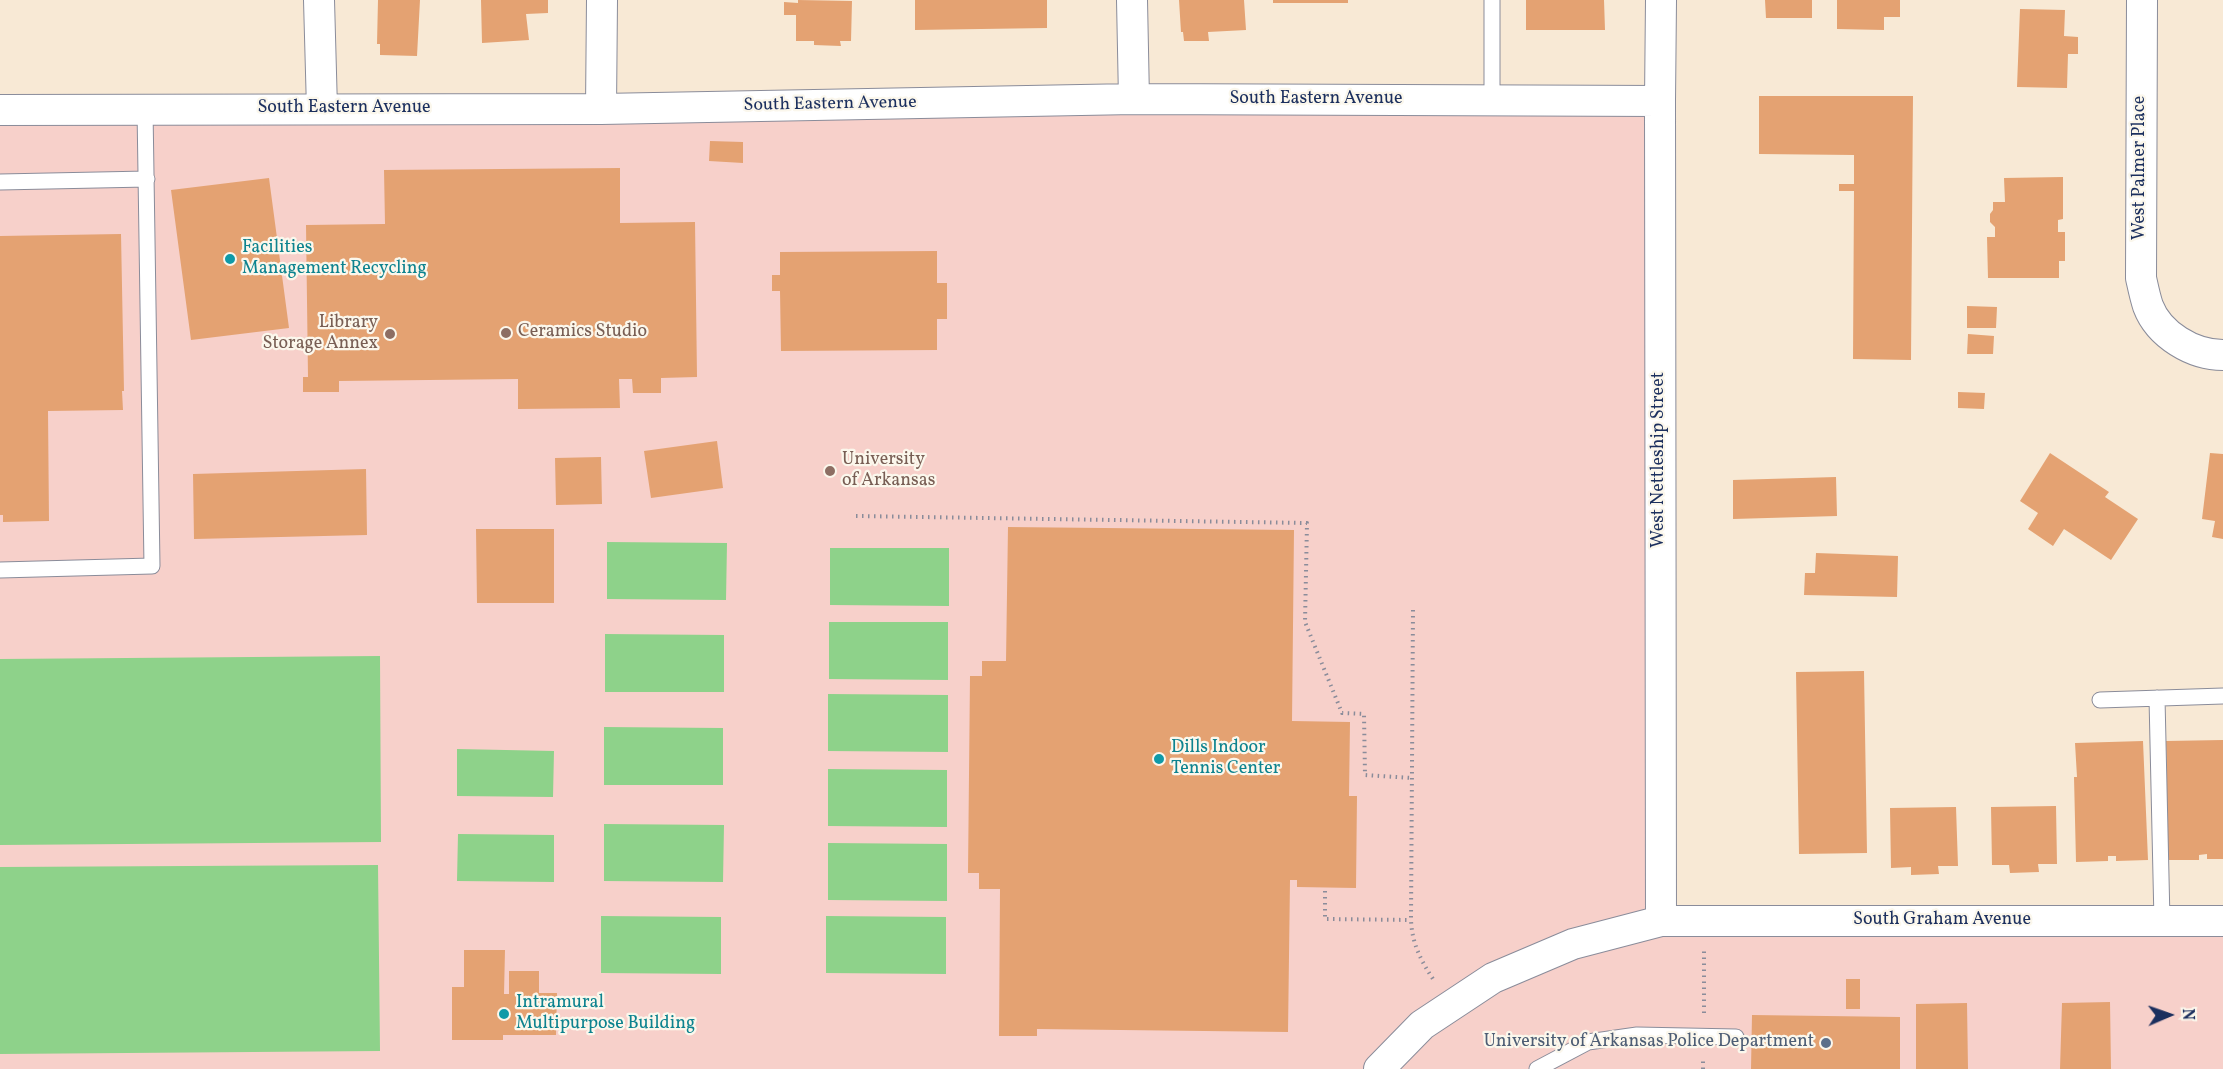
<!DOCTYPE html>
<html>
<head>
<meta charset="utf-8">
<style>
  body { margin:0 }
  #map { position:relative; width:2223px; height:1069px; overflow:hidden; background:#f8e9d5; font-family:Vollkorn,serif }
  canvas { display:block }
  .north { position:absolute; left:2139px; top:985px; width:60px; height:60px; -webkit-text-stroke:4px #fbf7ec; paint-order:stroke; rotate:88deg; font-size:16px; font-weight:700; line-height:24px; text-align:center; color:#1b2f5e }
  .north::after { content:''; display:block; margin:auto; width:21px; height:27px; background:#1b2f5e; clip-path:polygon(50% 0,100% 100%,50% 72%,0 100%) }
</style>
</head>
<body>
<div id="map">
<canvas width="2223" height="1069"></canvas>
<div class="north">N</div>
</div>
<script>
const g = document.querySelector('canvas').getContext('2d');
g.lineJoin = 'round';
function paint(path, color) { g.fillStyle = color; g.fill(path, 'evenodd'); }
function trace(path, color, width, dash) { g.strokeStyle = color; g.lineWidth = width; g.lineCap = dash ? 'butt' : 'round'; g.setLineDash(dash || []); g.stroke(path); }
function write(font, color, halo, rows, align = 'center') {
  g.font = font + ' Vollkorn,serif'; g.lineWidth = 4.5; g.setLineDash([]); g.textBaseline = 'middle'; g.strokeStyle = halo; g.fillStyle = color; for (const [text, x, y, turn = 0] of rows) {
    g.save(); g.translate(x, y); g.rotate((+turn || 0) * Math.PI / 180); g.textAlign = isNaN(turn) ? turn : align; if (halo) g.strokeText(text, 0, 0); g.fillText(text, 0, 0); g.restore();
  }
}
const built = new Path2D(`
  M1660 101 1661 920 2223 921V1069H0V123Z`);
const green = new Path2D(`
  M607 542 727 543 726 600 607 599Z
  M830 548H949V606L830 605Z
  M829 622H948V680L829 679Z
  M605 634 724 635V692H605Z
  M380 656 381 842 0 845V659Z
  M828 694 948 695V752L828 751Z
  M604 727 723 728V785H604Z
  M457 749 554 751 553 797 457 796Z
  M828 769 947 770V827L828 826Z
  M604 824 724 825 723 882 604 881Z
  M458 834 554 835V882L457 881Z
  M828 843 947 844V901L828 900Z
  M378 865 380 1051 0 1054V867Z
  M601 916 721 917V974L601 973Z
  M826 916 946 917V974L826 973Z`);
const building = new Path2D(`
  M378 0H420L417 56 380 55V44H377Z
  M481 0H548V13L526 14 529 40 482 43Z
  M798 0 852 1 851 41H840L841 46 814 45V41H796V15H784V2L798 3Z
  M915 0H1047V28L915 30Z
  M1179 0H1244L1246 30 1208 32 1209 41H1184L1183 32H1181Z
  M1273 0H1348V3H1273Z
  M1526 0H1604L1605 30H1526Z
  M1765 0H1812V18H1766Z
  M1837 0H1900V17H1884V30L1837 29Z
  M2020 9 2065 10 2064 36 2078 37V54H2068L2067 88 2017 87Z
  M1759 96H1913L1911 360 1853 359 1854 191H1839V184H1854V155L1759 154Z
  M710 141 743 142V163L709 161Z
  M620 168V223L695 222 697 377 661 378V393H633L632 379H619L620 408 518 409V379L339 381V392H303V377H308L306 225 385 224 384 170Z
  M2063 177V219L2058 220V232H2065V261H2059V278H1988L1987 237H1995V227L1990 222V214L1993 210V202H2005L2004 178Z
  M269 178 289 328 191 340 171 190Z
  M121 234 124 391H122L123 410 48 411 49 521 3 522V515H0V236Z
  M937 251V283H947V319H937V350L781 351 780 291H772V275H780V252Z
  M1967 306 1997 307 1996 328H1967Z
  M1968 334 1994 336 1993 354H1967Z
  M1958 392 1985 393 1984 409 1958 408Z
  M717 441 723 488 651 498 644 451Z
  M2050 453 2109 492 2105 497 2138 519 2111 560 2064 529 2053 546 2028 529 2038 513 2020 501Z
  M2210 453 2223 454V539L2212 537 2215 521 2202 519Z
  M601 457 602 504 556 505 555 458Z
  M366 469 367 535 194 539 193 474Z
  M1836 477 1837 516 1733 519V480Z
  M1008 527 1294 530 1292 721 1350 722 1349 796H1357L1356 888 1297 887V880H1290L1288 1032 1037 1029V1036H999L1000 889H979V873H968L970 676H982V661H1006Z
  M476 529H554V603H477Z
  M1816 553 1898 556 1897 597 1804 595 1805 573H1815Z
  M1864 671 1867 853 1799 854 1796 672Z
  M2223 740V859H2207V854L2199 855V860H2167L2165 775H2167L2166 741Z
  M2143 741 2148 860 2116 861V856H2108V861L2076 862 2074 777H2077L2075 743Z
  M2056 806 2057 864H2038L2039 872 2010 873 2009 865H1992L1991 807Z
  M1956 807 1958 866H1938L1939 874 1911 875V867L1891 868 1890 808Z
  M464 950H505L504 994H509V971H539V993H557L556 1035H503V1040H452V987H464Z
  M1846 979H1860V1009H1846Z
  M2110 1002 2111 1069H2060L2062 1003Z
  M1967 1003 1968 1069H1916V1004Z
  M1752 1015 1900 1017V1069H1751Z`);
const path = new Path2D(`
  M856 516 1307 523 1305 622 1342 713 1364 714 1365 775 1412 778
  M1413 610 1411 920C1412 943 1420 959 1433 979
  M1325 891V919L1411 920
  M1704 1013V951
  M1703 1069V1059`);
const service = new Path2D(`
  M1492 0V101
  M0 182 147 179
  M0 570 152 566 145 109
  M2157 698 2162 921
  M2100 700 2223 696
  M1537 1069 1588 1042 1637 1035 1736 1037`);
const minor = new Path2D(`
  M319 0 322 109
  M1132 0 1134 99
  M2142 0 2141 278C2143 287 2145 297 2148 306 2159 335 2193 355 2223 355
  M601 109 602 0
  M0 110 601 109 1134 99 1660 101
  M1661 921 1660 101 1661 0
  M1379 1069 1422 1025 1493 978 1573 944 1661 921H2223`);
const markers = [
  [230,259,6,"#0f9aa8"],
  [506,333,6,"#8d6e63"],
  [390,334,6,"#8d6e63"],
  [830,471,6,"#8d6e63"],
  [1159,759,6,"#0f9aa8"],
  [504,1014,6,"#0f9aa8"],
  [1826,1043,6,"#5c6f8a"]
];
const streetNames = [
  ["South Eastern Avenue",1316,100],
  ["South Eastern Avenue",830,105,-1],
  ["South Eastern Avenue",344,109],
  ["West Palmer Place",2141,168,-90],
  ["West Nettleship Street",1660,460,-90],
  ["South Graham Avenue",1942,921]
];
const cultureNames = [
  ["Facilities",242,249],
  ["Management Recycling",242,270],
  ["Dills Indoor",1171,749],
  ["Tennis Center",1171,770],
  ["Intramural",516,1004],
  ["Multipurpose Building",516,1025]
];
const educationNames = [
  ["Library",378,324,"right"],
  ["Storage Annex",378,345,"right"],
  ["Ceramics Studio",518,333],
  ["University",842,461],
  ["of Arkansas",842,482]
];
const serviceNames = [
  ["University of Arkansas Police Department",1814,1043]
];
paint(built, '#f7d0ca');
paint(green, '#8ed28a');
paint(building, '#e4a272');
trace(service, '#8a8c9a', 17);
trace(minor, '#8a8c9a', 32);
trace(path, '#8a8c9a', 4, [1.5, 4.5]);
trace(service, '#fff', 15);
trace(minor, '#fff', 30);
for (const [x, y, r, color] of markers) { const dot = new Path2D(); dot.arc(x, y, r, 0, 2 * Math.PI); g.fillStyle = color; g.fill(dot); trace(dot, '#fbf7ec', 2); }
write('18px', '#1b2f5e', '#fbf7ec', streetNames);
write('18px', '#0d838f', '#fbf7ec', cultureNames, 'left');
write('18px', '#785e54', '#fbf7ec', educationNames, 'left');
write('18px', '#4e5e75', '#fbf7ec', serviceNames, 'right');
</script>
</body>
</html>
